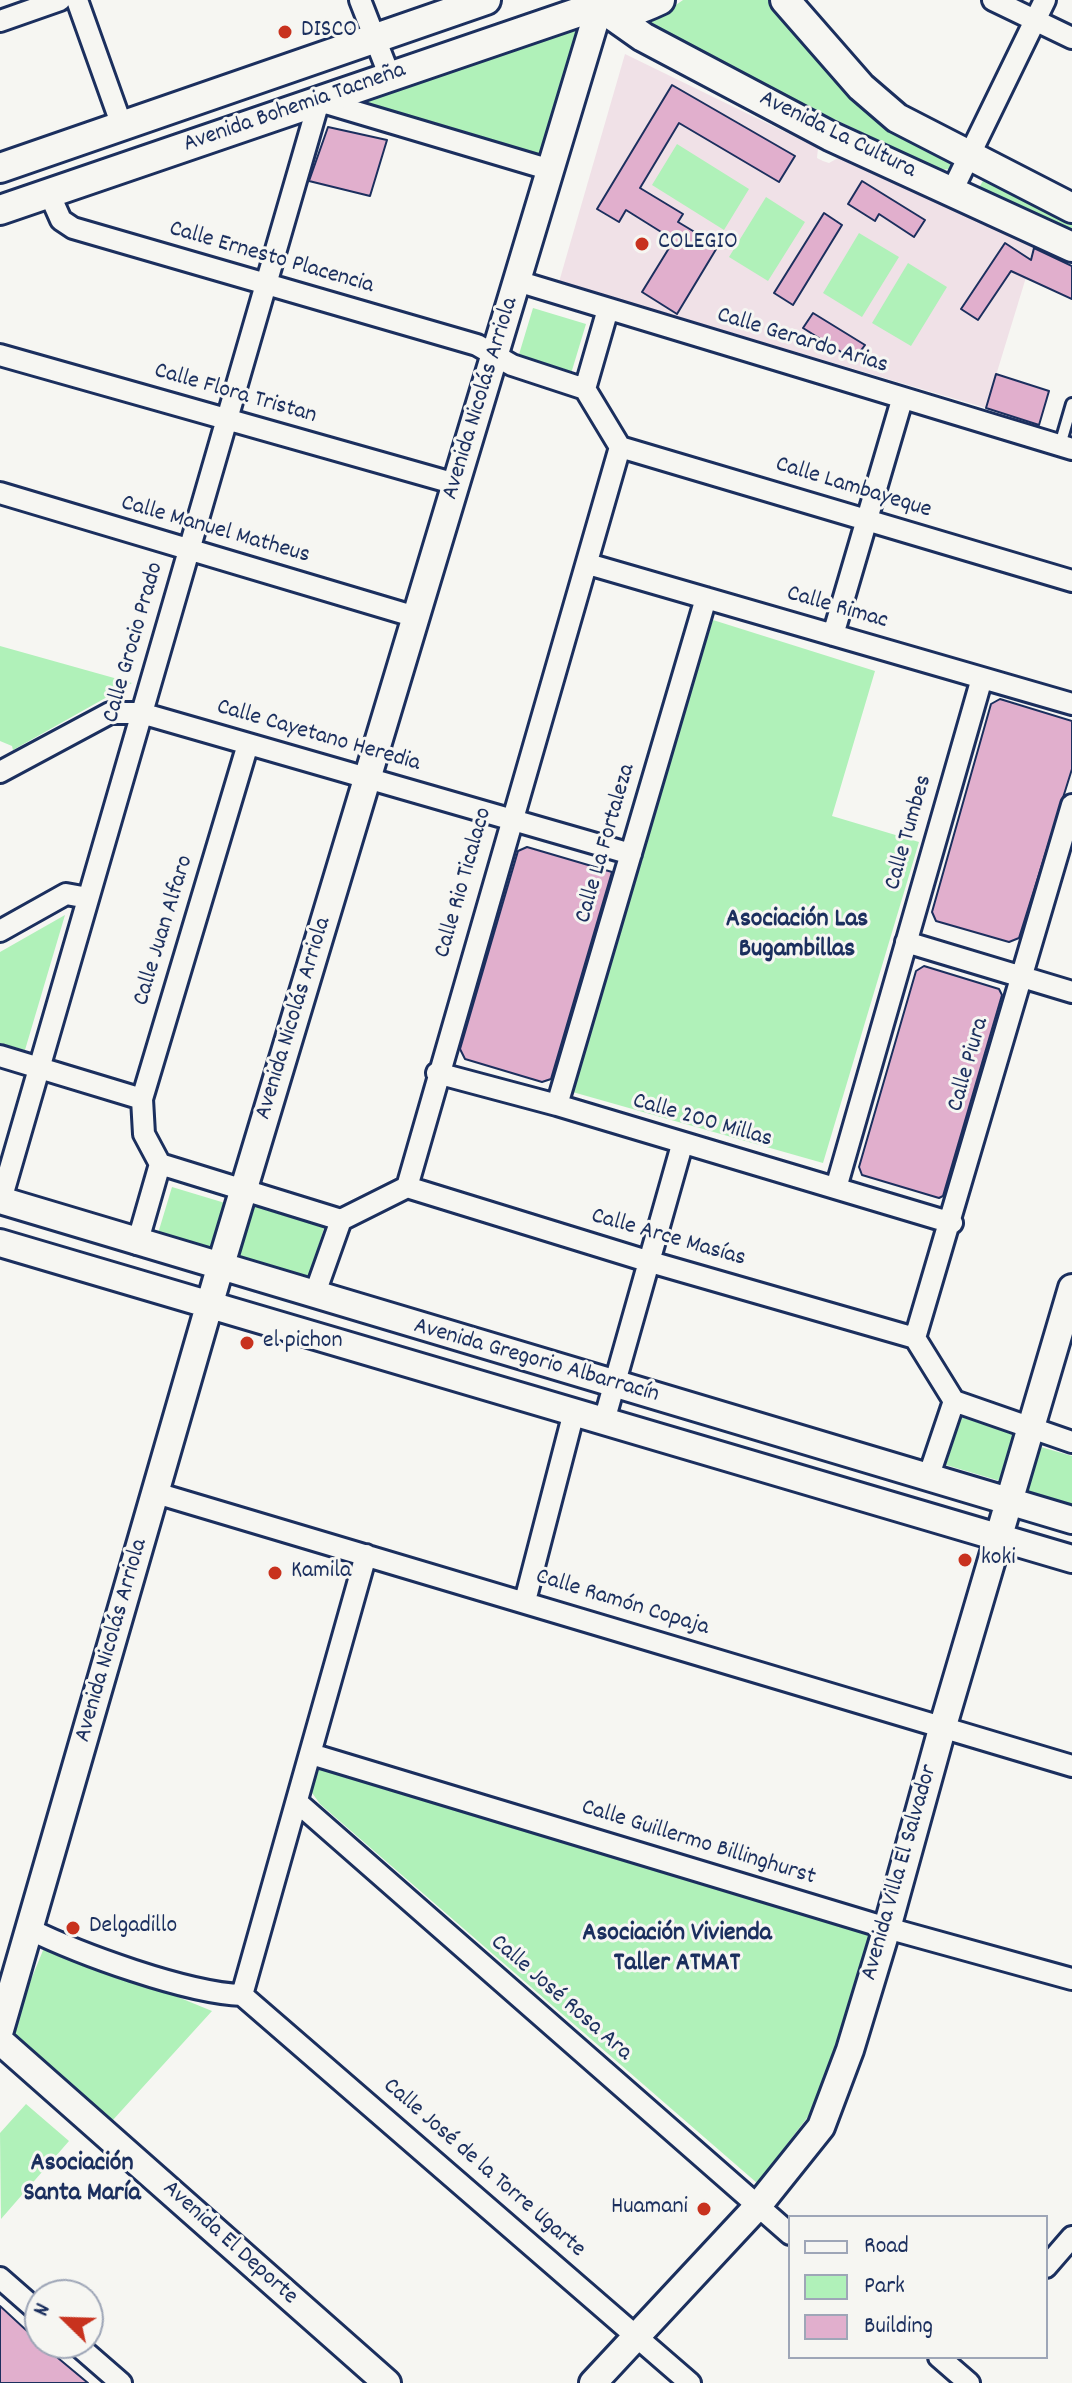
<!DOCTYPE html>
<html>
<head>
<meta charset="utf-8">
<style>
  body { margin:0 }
  #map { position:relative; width:1072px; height:2383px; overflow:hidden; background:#f6f6f2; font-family:Dekko,sans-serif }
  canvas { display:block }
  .legend { position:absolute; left:788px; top:2215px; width:260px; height:144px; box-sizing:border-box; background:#f6f6f2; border:2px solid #9ea6b7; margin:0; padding:10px 14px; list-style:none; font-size:24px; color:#1b2f5e }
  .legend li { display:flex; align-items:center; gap:16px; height:40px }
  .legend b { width:40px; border:2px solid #9ea6b7 }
  .north { position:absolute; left:24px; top:2279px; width:80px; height:80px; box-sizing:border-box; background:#f6f6f2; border:2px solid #9ea6b7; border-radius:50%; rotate:293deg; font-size:22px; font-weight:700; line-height:32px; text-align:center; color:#1b2f5e }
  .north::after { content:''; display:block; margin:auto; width:28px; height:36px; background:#c8321e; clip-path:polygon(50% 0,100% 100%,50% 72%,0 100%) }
</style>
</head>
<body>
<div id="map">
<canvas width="1072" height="2383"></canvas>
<ul class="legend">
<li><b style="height:10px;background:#f6f6f2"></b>Road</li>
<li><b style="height:22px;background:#b0f1b9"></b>Park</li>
<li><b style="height:22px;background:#e1afcd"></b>Building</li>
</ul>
<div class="north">N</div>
</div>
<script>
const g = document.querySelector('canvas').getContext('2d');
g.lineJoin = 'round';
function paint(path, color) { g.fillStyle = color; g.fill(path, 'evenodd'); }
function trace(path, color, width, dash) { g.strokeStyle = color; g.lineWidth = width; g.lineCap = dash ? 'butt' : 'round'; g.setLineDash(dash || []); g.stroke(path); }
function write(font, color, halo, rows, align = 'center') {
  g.font = font + ' Dekko,sans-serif'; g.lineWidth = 6; g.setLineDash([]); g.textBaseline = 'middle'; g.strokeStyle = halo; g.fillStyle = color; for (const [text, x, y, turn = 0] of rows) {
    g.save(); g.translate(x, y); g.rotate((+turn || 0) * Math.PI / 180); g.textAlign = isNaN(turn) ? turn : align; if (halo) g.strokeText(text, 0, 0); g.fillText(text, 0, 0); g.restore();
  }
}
const built = new Path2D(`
  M625 54 818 148 817 158 823 161 829 163 838 158 1035 248 986 408 559 282Z`);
const green = new Path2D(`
  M683 0H772L867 111 946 157 951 164 949 169 941 170 643 28Z
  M564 27 579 28 546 149 536 160 347 99Z
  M677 144 749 189 724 230 652 185Z
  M986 175 1072 218V235L979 188Z
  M766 197 805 222 768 281 729 257Z
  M859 233 899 257 862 317 823 293Z
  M908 263 947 287 911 346 872 323Z
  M533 308 586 324 570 377 517 361Z
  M713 620 875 671 832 816 919 842 823 1163 569 1091 665 766Z
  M0 646 132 683 13 750 12 746 0 741Z
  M65 915 25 1050 0 1043V952Z
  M172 1187 225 1203 209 1256 156 1240Z
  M253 1199 326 1221 307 1284 246 1267 236 1253Z
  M961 1417 1014 1434 1000 1481 946 1465Z
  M1041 1447 1072 1456V1508L1026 1494Z
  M322 1768 873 1932 820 2092 807 2118 757 2183 320 1804 310 1790 311 1776Z
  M46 1943 212 2011 112 2121 10 2031Z
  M26 2104 69 2141 1 2219 0 2133Z`);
const building = new Path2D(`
  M672 85 795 156 779 182 679 123 640 188 683 214 678 222 718 246 677 314 642 292 674 240 626 210 619 222 597 209Z
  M328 127 387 140 370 196 309 181Z
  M862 181 925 220 914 237 879 214 875 221 848 204Z
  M824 213 842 225 793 305 774 293Z
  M1005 243 1031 260 1034 248 1072 266V299L1011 271 978 320 961 309Z
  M813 313 865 345 854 360 803 328Z
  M996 374 1049 391 1039 425 986 408Z
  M1000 699 1072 721V769L1019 938 1009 942 936 921 932 912 991 704Z
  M527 847 612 872 551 1079 542 1082 465 1059 460 1049 518 851Z
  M924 966 999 989 1002 995 943 1196 939 1198 862 1175 859 1167 916 971Z
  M0 2306 40 2343 88 2383H0Z`);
const service = new Path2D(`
  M1060 445 1072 404`);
const minor = new Path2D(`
  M77 0 122 126
  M360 0 390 77
  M993 0 1072 38
  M0 21 60 0
  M952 191 1045 0
  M49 193 61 220 73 228 477 345 512 365 585 389 620 447
  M517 281 1072 449
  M0 355 456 484
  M585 389 608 309
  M620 447 1072 581
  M0 493 416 617
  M588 564 1072 704
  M833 635 902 400
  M248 744 142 1099 144 1134 160 1164 341 1220
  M0 772 110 713H141L631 854
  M0 931 66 894 88 898
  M906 942 1072 992
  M0 1056 142 1099
  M437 1073 557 1105 952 1223
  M557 1105 706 598
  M407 1187 647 1261 915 1338
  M836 1188 982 678
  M1 1200 319 101 551 170
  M137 1244 160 1164
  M314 1296 341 1220 407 1187 620 447
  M915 1338 1072 805
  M915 1338 954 1401 928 1478
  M954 1401 1072 1442
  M604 1421 682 1145
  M156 1493 1072 1766
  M525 1601 574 1412
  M311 1754 887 1928 1072 1979
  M297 1802 790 2234
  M29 1929C80 1954 186 1993 242 1995L690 2383
  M242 1995 366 1555
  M1046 2267 1072 2237
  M0 2278 40 2313
  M75 2343 121 2383
  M939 2357 969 2383`);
const tertiary = new Path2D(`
  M0 1200 1072 1520
  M0 1243 1072 1559
  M0 2030 220 1268 598 11
  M0 2041 387 2383
  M593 2383 757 2207 821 2127 850 2050 887 1928 942 1729 1072 1288`);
const secondary = new Path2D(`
  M785 0 861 87 897 118 1072 208
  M603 12C624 16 641 9 660 0
  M609 13 643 37 830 136 1072 247
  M0 168 486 0
  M0 210 591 8`);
const markers = [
  [285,32,8,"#c8321e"],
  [642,244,8,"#c8321e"],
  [247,1343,8,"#c8321e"],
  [965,1560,8,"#c8321e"],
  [275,1573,8,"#c8321e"],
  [73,1928,8,"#c8321e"],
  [704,2209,8,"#c8321e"]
];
const poiNames = [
  ["DISCO",301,32],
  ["COLEGIO",658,244],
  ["el pichon",263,1343],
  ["koki",981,1560],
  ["Kamila",291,1573],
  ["Delgadillo",89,1928],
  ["Huamani",688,2209,"right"]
];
const streetNames = [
  ["Avenida Bohemia Tacneña",295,109,-19],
  ["Avenida La Cultura",837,136,26],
  ["Calle Ernesto Placencia",271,259,16],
  ["Calle Gerardo Arias",802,342,17],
  ["Calle Flora Tristan",235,395,16],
  ["Avenida Nicolás Arriola",482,399,-73],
  ["Calle Lambayeque",853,489,17],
  ["Calle Manuel Matheus",215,531,16],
  ["Calle Rimac",837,609,16],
  ["Calle Grocio Prado",135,643,-74],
  ["Calle Cayetano Heredia",318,737,16],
  ["Calle Tumbes",910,833,-74],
  ["Calle La Fortaleza",607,844,-74],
  ["Calle Rio Ticalaco",465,883,-74],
  ["Calle Juan Alfaro",165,931,-73],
  ["Avenida Nicolás Arriola",295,1019,-73],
  ["Calle Piura",970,1065,-74],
  ["Calle 200 Millas",702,1122,16],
  ["Calle Arce Masías",668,1239,16],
  ["Avenida Gregorio Albarracín",536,1362,16],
  ["Calle Ramón Copaja",622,1604,17],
  ["Avenida Nicolás Arriola",113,1641,-74],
  ["Calle Guillermo Billinghurst",698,1844,17],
  ["Avenida Villa El Salvador",901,1873,-74],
  ["Calle José Rosa Ara",560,1999,41],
  ["Calle José de la Torre Ugarte",483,2169,41],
  ["Avenida El Deporte",229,2244,42]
];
const neighbourhoodNames = [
  ["Asociación Las",797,921],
  ["Bugambillas",797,951],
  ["Asociación Vivienda",677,1935],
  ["Taller ATMAT",677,1965],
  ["Asociación",82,2165],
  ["Santa María",82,2195]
];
paint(built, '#f0e1e7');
paint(green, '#b0f1b9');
paint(building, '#e1afcd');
trace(building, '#1b2f5e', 2);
trace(service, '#1b2f5e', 16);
trace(minor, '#1b2f5e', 26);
trace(tertiary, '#1b2f5e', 32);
trace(secondary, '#1b2f5e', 34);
trace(service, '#f6f6f2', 10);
trace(minor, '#f6f6f2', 20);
trace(tertiary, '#f6f6f2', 26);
trace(secondary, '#f6f6f2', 28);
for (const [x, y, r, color] of markers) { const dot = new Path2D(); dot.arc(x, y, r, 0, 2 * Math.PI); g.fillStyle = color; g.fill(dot); trace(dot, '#f6f6f2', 3); }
write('24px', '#1b2f5e', '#f6f6f2', poiNames, 'left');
write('24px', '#1b2f5e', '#f6f6f2', streetNames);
write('bold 26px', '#1b2f5e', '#f6f6f2', neighbourhoodNames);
</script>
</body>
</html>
